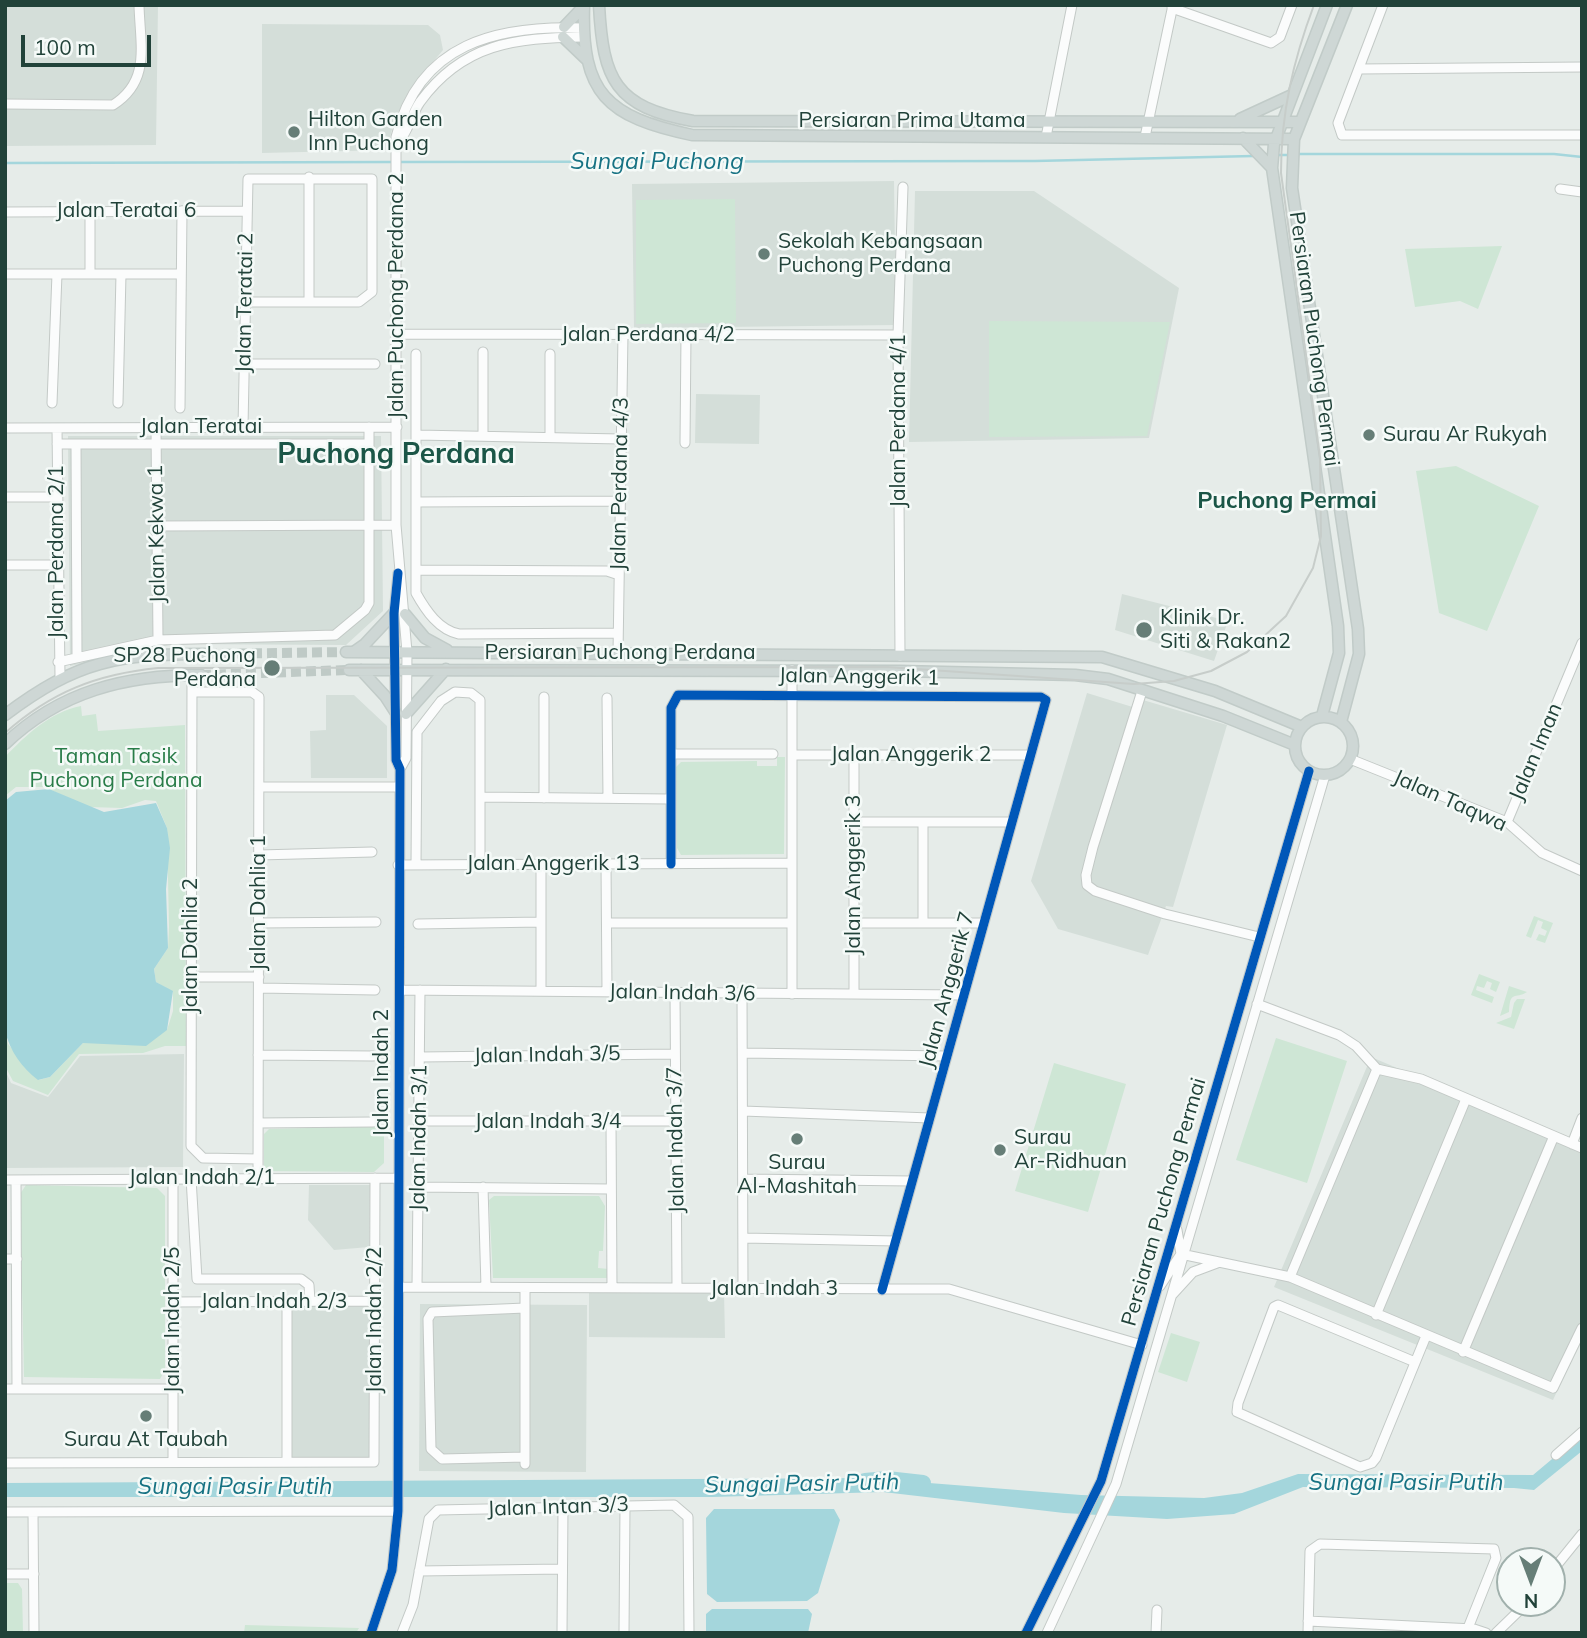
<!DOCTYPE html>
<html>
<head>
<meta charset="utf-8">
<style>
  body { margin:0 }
  #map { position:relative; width:1587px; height:1638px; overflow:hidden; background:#e6ece9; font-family:Mulish,sans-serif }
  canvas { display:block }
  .frame { position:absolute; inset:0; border:7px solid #214239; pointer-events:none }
  .north { position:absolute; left:1496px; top:1547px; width:70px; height:70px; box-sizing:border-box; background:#f5faf8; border:2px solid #a0b0ac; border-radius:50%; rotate:180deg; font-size:19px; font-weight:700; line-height:28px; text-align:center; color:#214239 }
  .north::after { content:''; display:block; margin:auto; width:24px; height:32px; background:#667e77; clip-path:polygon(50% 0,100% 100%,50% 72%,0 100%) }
  .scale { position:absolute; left:21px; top:35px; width:130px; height:32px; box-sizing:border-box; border:4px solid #214239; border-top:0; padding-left:9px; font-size:21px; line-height:24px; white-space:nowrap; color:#214239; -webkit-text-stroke:5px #f5faf8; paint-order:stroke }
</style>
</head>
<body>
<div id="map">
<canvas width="1587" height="1638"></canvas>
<div class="frame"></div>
<div class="north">N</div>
<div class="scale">100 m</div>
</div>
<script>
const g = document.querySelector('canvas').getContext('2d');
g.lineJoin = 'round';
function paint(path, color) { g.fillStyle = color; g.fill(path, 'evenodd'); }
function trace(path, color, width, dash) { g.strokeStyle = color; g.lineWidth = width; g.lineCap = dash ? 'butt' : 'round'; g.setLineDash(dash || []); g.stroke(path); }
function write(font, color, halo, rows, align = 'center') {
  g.font = font + ' Mulish,sans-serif'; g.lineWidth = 5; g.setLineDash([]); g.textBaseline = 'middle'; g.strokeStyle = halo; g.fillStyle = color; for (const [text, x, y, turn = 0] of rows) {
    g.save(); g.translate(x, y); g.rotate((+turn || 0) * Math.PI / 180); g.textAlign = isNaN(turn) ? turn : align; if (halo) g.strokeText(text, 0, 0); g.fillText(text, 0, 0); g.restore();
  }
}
const built = new Path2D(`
  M5 5H158L156 145 5 146Z
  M262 24 428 25 440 35 443 50 408 92 394 121 387 150 262 153Z
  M894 181 896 325 634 328 632 184Z
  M915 191H1034L1179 288 1149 438 909 442Z
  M696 394 760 395 759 444 695 443Z
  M68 436H381L383 611 346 645 174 644 70 666Z
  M1122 594 1228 621 1214 661 1115 630Z
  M1087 693 1139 709 1143 700 1227 725 1173 907 1166 906 1148 955 1058 929 1031 881Z
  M326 695H354L387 726V778H311L310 731 326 730Z
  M184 1054 183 1167 5 1168V1070L11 1083 48 1097 80 1056Z
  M1371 1057 1582 1146V1338L1553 1400 1274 1287Z
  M309 1185H370L369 1247 334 1250 308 1220Z
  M589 1291 724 1292 725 1338 589 1337Z
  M372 1304 371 1460H290V1305Z
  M420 1304 587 1305 586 1472 419 1471Z`);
const green = new Path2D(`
  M735 199 736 323 636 324V200Z
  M1502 246 1478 309 1460 301 1415 307 1405 249Z
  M989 321 1170 322 1147 436 989 437Z
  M1456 466 1539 506 1487 631 1439 613 1416 471Z
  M81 706 82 716 96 714 98 731 185 725 186 1046H165L143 1053 79 1054 48 1095 13 1081 5 1066V1031L8 1044 39 1080 50 1077 83 1043 167 1030 173 1011V992L156 982 154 969 168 948 169 927 167 828 156 801 145 800 122 808 89 807 44 787H16L5 796V757C26 735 50 712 81 706Z
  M777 757H785L784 854 681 855 677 848 676 767 681 762 757 761V766H777Z
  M1534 916 1553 923 1545 943 1536 940 1539 934 1545 936 1547 931 1541 928 1543 922 1538 920 1531 938 1526 936Z
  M1479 974 1500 982 1496 992 1490 989 1492 983 1487 981 1484 988 1477 986 1476 990 1494 997 1492 1003 1471 995Z
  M1509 986 1527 992C1515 1000 1510 989 1509 1012L1500 1016Z
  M1517 999H1525L1514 1029 1496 1023 1511 1017 1514 1003Z
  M1276 1038 1347 1061 1307 1183 1236 1160Z
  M1054 1063 1126 1084 1088 1212 1015 1191Z
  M384 1126V1163L374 1172 264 1171V1134L269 1129Z
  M26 1185 157 1188 165 1196V1370L160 1379 24 1377 20 1194Z
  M494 1196H599L605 1206 603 1251H599L598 1268 609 1269V1278H493L489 1200Z
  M1171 1333 1200 1342 1187 1382 1158 1372Z
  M5 1583H18L22 1589 23 1633H5Z
  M245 1625 359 1628 356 1633H244Z`);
const water = new Path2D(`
  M49 789 104 812 156 803 167 828 170 848 166 889 168 948 154 969 156 982 173 991 167 1030 146 1046 83 1043 50 1077 38 1080C22 1068 10 1051 5 1031V801L16 792Z
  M1582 1434V1451L1534 1490 1514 1488 1303 1487 1234 1514 1167 1519 1064 1513 883 1492 712 1497H5V1483L866 1478 1081 1495 1204 1498 1242 1493 1298 1474 1533 1475Z
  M714 1509H834L840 1520 818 1593 807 1601 717 1602 707 1594 706 1518Z
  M712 1609H808L812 1614 808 1633H706V1614Z`);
const stream = new Path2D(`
  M1298 154H1554L1582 157
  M1277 155H1292
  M399 162 1035 161 1253 156
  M5 163 392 162`);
const river = new Path2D(`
  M865 1481 887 1479 923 1483`);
const majorTunnel = new Path2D(`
  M207 654 346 652
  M201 675 349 670`);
const minor = new Path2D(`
  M1383 5 1338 123 1342 135H1582
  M1172 8 1271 43 1280 37 1292 5
  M1359 69 1582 67
  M5 104 113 105C151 81 140 45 139 5
  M1046 137 1072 5
  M1145 137 1173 5
  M397 144C408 133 411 115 420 102 463 43 515 38 583 37
  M309 177V302
  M1560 189 1582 192
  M5 212 246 211
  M5 274H181
  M90 274V211
  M398 334 898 335
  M483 352V436
  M416 354V593C426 611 439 630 459 634L618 633
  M550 354V437
  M244 364H375
  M52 403 57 274
  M118 403 121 274
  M180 408 182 211
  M243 427 248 179H372V292L359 302H244
  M5 428 397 427
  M57 428 60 677
  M156 428 158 640
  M416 435 621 439
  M685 443 686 335
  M57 444H369
  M76 444 77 657
  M5 497H57
  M416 502 620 501
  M157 526 396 525
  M5 565H57
  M416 570 607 571 619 575
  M618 653 623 334
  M900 656 898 335 903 187
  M58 662 158 640 335 635 365 610 369 603V427
  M792 670V994
  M192 675 191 1146 203 1158 258 1159
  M1142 691 1093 847 1086 875 1087 885 1095 891 1165 914 1259 937
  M192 692H252L259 697 258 1177
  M544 697V798
  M607 698 608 798
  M671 754H773
  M792 755H1031
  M854 755V994
  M1350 759 1507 822 1542 853 1582 871
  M400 769 406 758 407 652 396 525V137C419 43 497 25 583 28
  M260 787H400
  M480 797 669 799
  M854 822H1012
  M923 822V923
  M1507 822 1582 643
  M259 855 372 852
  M606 864 607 992
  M671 864V708L678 695 1041 697 1046 700 882 1290
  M398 865 792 863
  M416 865 417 732 441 701 455 692 471 693 480 700V864
  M259 923 376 922
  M607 923H792
  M854 923H984
  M418 924 541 922
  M191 977H259
  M259 988 375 990
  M400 990 964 995
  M541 991V864
  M675 992 677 1288
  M742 993 743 1289
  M1257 1004 1339 1035 1356 1046 1377 1069 1421 1079 1582 1148
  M743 1053 947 1056
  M258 1055 373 1056
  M420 1057 675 1054
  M743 1111 930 1118
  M419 1121H677
  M611 1122 612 1288
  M258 1123 373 1122
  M1572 1144 1582 1118
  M173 1178V1462
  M191 1178 197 1279H301L309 1285 310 1301
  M743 1179 912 1181
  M5 1180 399 1178
  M16 1180 17 1389
  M418 1187 610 1189
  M483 1187 486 1287
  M743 1238 896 1241
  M1181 1254 1290 1277 1553 1388 1582 1328
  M5 1259H17
  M1290 1277 1377 1069
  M1160 1286 1181 1254 1177 1230
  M399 1287 949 1289 1142 1345
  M417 1287 420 990
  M525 1288V1464
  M1172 1295 1193 1272 1217 1263
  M172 1302 375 1301
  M287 1302V1462
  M525 1308 432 1312 428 1319 431 1449 442 1459 525 1457
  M1376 1315 1466 1099
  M1463 1352 1554 1136
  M1415 1362 1278 1305 1274 1307 1238 1403 1237 1412 1360 1467 1372 1463 1376 1458 1426 1336
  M5 1389H173
  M1556 1455 1582 1432
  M5 1463 374 1462 375 1178
  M5 1512 398 1511
  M33 1512 34 1633
  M419 1571 562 1569
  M1552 1571 1582 1534
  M5 1574H34
  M1308 1621 1474 1629 1486 1633
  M371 1633 392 1570 398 1511 400 769 396 760 394 613 398 573
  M402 1633 413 1605 429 1519 438 1510 674 1505 688 1517 689 1633
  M562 1633 563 1508
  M624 1633 625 1505
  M1026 1633 1101 1481 1309 771
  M1047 1633 1116 1484 1325 775
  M1156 1633 1157 1610
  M1308 1633 1310 1551 1320 1544 1494 1549 1496 1558 1468 1628
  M1496 1633 1527 1603`);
const major = new Path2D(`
  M584 5C581 94 607 117 692 135L1294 139
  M599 5C603 80 615 107 693 121L1300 122
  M564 27 584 6
  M563 37 586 59
  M1240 119 1292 95
  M1243 138 1272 168
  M405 614 425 638 447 650
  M355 651 365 644 394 613
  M346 652 1102 657 1215 691 1302 727
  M349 670 899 671 1075 675 1108 679 1223 716 1295 745
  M361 670 385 696 396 713
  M406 714 446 669
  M5 715C78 660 118 654 207 654
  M1322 716 1339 653 1338 626 1272 168 1274 144 1327 5
  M1295 746a29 29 0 1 1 58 0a29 29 0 1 1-58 0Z
  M1341 722 1359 654 1358 629 1292 188 1294 139 1347 5
  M5 744C60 691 126 675 201 675`);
const tram = new Path2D(`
  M5 733C51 692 97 674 158 668L887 667 1134 684 1174 681 1211 671 1247 652 1286 616 1313 568 1321 536 1320 457 1281 173C1281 113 1293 61 1314 5`);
const cycleway = new Path2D(`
  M671 864V708L678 695 1041 697 1046 700 882 1290
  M371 1633 392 1570 398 1511 400 769 396 760 394 613 398 573
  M1026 1633 1101 1481 1309 771`);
const markers = [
  [294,132,7,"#667e77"],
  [764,254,7,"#667e77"],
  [1369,435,7,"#667e77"],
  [1144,630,9,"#667e77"],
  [272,668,9,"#667e77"],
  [797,1139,7,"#667e77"],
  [1000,1150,7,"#667e77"],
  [146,1416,7,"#667e77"]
];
const poiNames = [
  ["Hilton Garden",308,120],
  ["Inn Puchong",308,144],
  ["Sekolah Kebangsaan",778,242],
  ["Puchong Perdana",778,266],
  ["Surau Ar Rukyah",1383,435],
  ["Klinik Dr.",1160,618],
  ["Siti & Rakan2",1160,642],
  ["SP28 Puchong",256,656,"right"],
  ["Perdana",256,680,"right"],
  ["Surau",1014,1138],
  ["Ar-Ridhuan",1014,1162],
  ["Surau",797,1163,"center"],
  ["Al-Mashitah",797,1187,"center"],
  ["Surau At Taubah",146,1440,"center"]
];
const streetNames = [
  ["Persiaran Prima Utama",912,121],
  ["Jalan Teratai 6",126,211],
  ["Jalan Puchong Perdana 2",397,296,-90],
  ["Jalan Teratai 2",245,303,-89],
  ["Jalan Perdana 4/2",648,335],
  ["Persiaran Puchong Permai",1314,339,82],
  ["Jalan Perdana 4/1",899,421,-90],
  ["Jalan Teratai",201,427],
  ["Jalan Perdana 4/3",620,484,-89],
  ["Jalan Kekwa 1",157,534,-91],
  ["Jalan Perdana 2/1",57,552,-90],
  ["Persiaran Puchong Perdana",620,653],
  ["Jalan Anggerik 1",859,677,1],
  ["Jalan Iman",1536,752,-67],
  ["Jalan Anggerik 2",911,755],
  ["Jalan Taqwa",1450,801,24],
  ["Jalan Anggerik 13",553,864],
  ["Jalan Anggerik 3",854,875,-90],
  ["Jalan Dahlia 1",259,903,-90],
  ["Jalan Dahlia 2",191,946,-90],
  ["Jalan Anggerik 7",947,990,-75],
  ["Jalan Indah 3/6",682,993,1],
  ["Jalan Indah 3/5",547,1055,-1],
  ["Jalan Indah 2",382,1073,-90],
  ["Jalan Indah 3/4",548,1122],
  ["Jalan Indah 3/1",419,1138,-89],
  ["Jalan Indah 3/7",676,1140,-91],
  ["Jalan Indah 2/1",202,1178],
  ["Persiaran Puchong Permai",1164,1202,-74],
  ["Jalan Indah 3",774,1289],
  ["Jalan Indah 2/3",274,1302],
  ["Jalan Indah 2/5",173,1320,-90],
  ["Jalan Indah 2/2",375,1320,-90],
  ["Jalan Intan 3/3",558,1507,-2]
];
const parkNames = [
  ["Taman Tasik",116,757],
  ["Puchong Perdana",116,781]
];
const waterNames = [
  ["Sungai Puchong",657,162],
  ["Sungai Pasir Putih",1406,1483],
  ["Sungai Pasir Putih",802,1484,-1],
  ["Sungai Pasir Putih",235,1487]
];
const neighbourhoodNames = [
  ["Puchong Permai",1287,501]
];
const districtNames = [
  ["Puchong Perdana",396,455]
];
paint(built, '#d4ded9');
paint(green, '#cee6d5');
paint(water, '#a4d6dc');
trace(stream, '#a4d6dc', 2.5);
trace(river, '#a4d6dc', 16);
trace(majorTunnel, '#bfcac6', 10, [10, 5]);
trace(minor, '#c3c9c6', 11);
trace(major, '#c1cbc8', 13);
trace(minor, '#fbfcfc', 9);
trace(major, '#ced7d5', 10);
trace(tram, '#c7cdca', 2);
trace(cycleway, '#0057b8', 9);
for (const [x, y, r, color] of markers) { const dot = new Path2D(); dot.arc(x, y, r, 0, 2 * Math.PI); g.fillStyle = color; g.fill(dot); trace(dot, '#f5faf8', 2.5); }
write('21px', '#214239', '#f5faf8', poiNames, 'left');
write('21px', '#214239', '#f5faf8', streetNames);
write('21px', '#287c48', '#f5faf8', parkNames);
write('italic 23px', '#167283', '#f5faf8', waterNames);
write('bold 23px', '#1b5647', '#f5faf8', neighbourhoodNames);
write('bold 28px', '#1b5647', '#f5faf8', districtNames);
</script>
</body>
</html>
